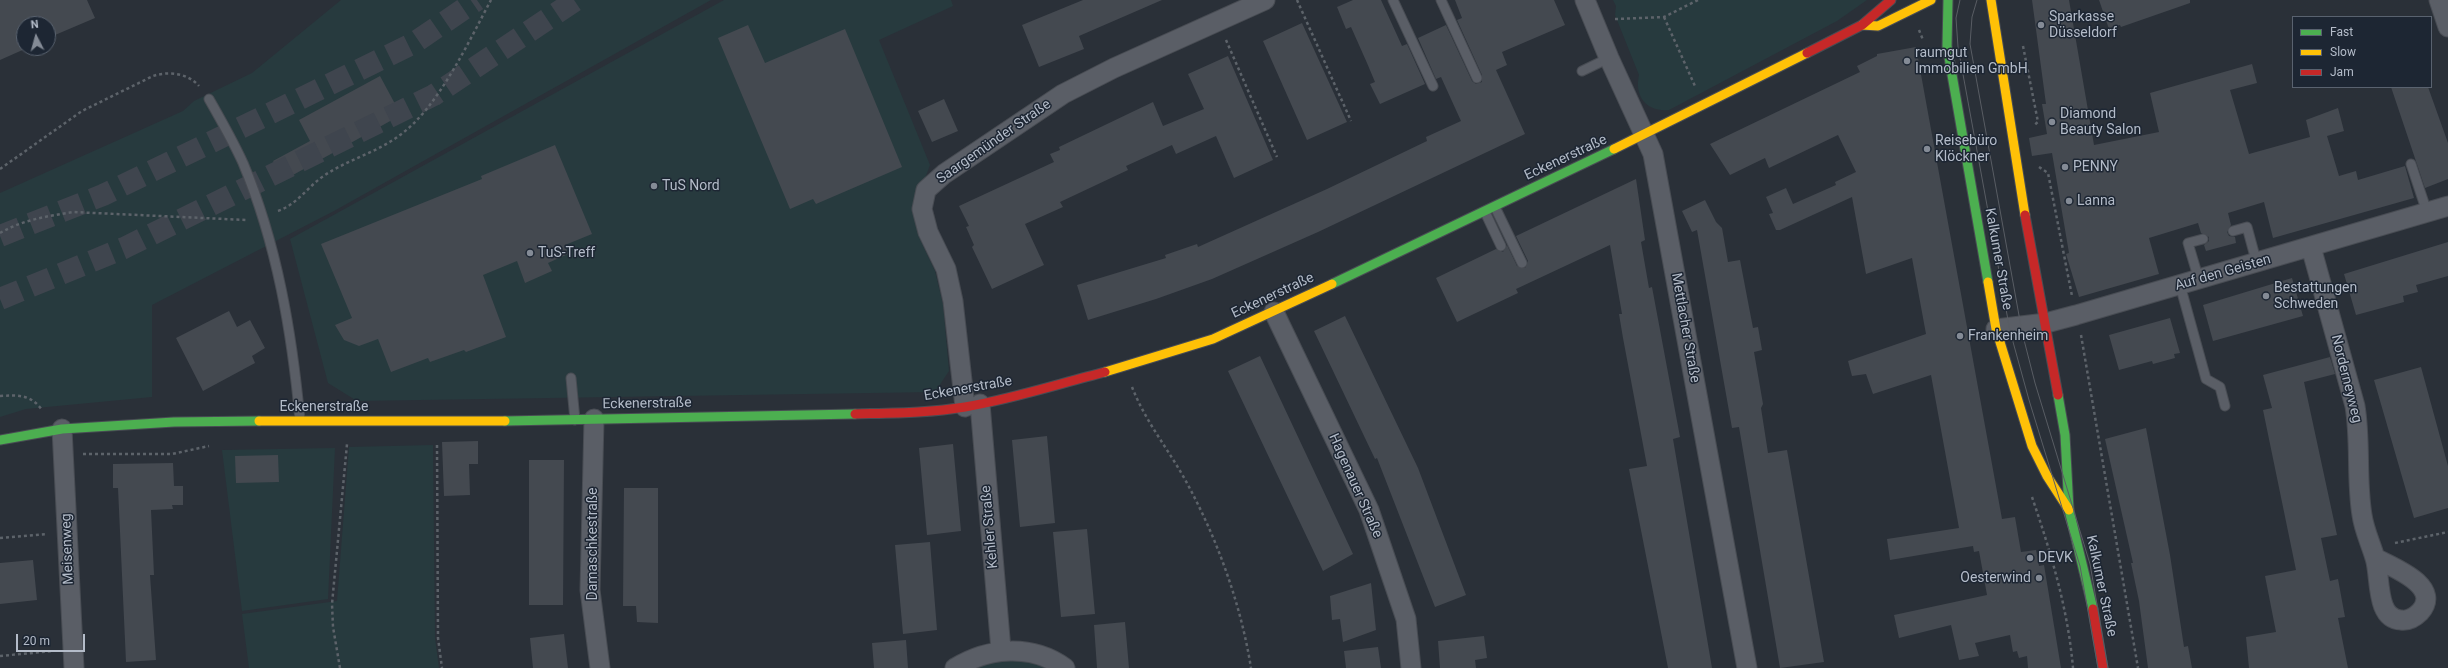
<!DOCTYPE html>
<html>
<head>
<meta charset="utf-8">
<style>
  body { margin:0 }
  #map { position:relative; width:2448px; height:668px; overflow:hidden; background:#2a3038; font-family:Roboto,sans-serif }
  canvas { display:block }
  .legend { position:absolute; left:2292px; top:16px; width:140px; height:72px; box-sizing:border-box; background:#1d2633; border:1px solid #59626f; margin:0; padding:5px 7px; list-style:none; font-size:12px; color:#b4bcc9 }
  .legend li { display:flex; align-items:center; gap:8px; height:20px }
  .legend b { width:20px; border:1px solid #59626f }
  .north { position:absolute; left:16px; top:16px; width:40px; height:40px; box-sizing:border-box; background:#1d2633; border:1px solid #59626f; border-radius:50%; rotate:354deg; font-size:11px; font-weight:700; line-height:16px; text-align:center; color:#b4bcc9 }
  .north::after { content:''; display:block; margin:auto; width:14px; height:18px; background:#848b96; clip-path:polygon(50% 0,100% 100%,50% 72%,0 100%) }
  .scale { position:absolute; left:16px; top:634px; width:69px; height:18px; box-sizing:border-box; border:2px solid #b4bcc9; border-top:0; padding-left:5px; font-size:12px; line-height:14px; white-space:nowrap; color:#b4bcc9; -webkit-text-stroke:3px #1d2633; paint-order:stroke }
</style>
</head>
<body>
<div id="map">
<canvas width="2448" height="668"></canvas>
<ul class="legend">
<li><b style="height:5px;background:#4caf50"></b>Fast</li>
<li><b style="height:5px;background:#ffc107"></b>Slow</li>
<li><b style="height:5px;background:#c62828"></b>Jam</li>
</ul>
<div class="north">N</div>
<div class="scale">20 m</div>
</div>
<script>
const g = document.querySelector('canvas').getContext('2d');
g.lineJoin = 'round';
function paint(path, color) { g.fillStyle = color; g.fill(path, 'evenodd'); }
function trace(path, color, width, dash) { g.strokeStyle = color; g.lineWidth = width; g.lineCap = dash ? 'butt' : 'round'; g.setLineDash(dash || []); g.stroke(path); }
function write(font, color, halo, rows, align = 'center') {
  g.font = font + ' Roboto,sans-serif'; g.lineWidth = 3; g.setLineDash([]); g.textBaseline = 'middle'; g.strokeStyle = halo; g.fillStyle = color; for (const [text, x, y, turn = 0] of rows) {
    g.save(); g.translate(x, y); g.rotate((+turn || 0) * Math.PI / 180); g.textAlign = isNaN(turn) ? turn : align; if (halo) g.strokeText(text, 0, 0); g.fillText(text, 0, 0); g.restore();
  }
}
const green = new Path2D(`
  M341 0H711L334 211 152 305V397L26 409 0 417V193L183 111 194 101 252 73Z
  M724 0H951L953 6 879 40 930 165 914 208 918 235 935 271 943 304 949 371 935 392 357 401 328 383 290 239Z
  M1613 0H1867L1837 21 1669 110C1647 112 1634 97 1639 75L1615 15 1616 6Z
  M433 445 435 638 439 668H249L242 614 337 601 349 447Z
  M335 448 328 599 242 611 222 450Z
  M1004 659 1031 662 1045 668H971Z`);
const building = new Path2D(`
  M0 0H87L95 18 48 38V24H24V48H27L0 60Z
  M1083 0H1162L1079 36 1084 49 1039 67 1022 25Z
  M1353 0H1381L1402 46 1407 44 1425 84 1380 104 1370 84 1375 82 1367 63 1351 27 1346 29 1337 7Z
  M1455 0H1554L1565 25 1502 52 1507 65 1496 70 1525 134 1318 232 1212 279 1156 299 1088 320 1077 285 1166 258 1165 255 1197 244 1198 247 1327 189 1427 141 1426 137 1461 121 1441 77 1436 79 1418 38 1446 25 1472 81 1476 84 1482 82V75L1457 20 1462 18Z
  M2032 0H2069L2094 145 2159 132 2150 93 2252 64 2257 83 2230 90 2249 154 2310 137 2306 120 2338 108 2344 131 2327 136 2339 176 2356 171 2358 180 2405 166 2414 198 2273 238 2264 202 2228 213 2231 225 2227 232 2229 236 2235 237 2236 243 2206 251 2204 245 2209 241V237L2201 233 2198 223 2149 238 2159 274 2079 297 2066 254 2069 253 2052 153 2032 156 2029 138 2047 134 2042 104H2046Z
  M2099 0H2190V3L2121 27 2120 25 2109 29Z
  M1302 23 1347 122 1307 140 1263 41Z
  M748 25 765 63 845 29 902 167 816 204 813 199 790 209 718 38Z
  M1916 47 2002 519 2015 517 2021 552 2036 550 2039 566 2044 565 2061 668H2028L2027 656 2019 658 2017 651 2013 652 2010 635 1975 643 1979 656 1959 660 1951 625 1899 638 1894 615 1987 595 1979 551 1974 552 1973 546 1890 560 1887 539 1959 528 1931 375 1873 394 1866 374 1852 376 1848 361 1926 334 1912 258 1866 274 1852 197 1780 230H1776L1769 214 1773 213 1766 197 1786 188 1793 204 1836 185 1835 182 1856 172 1838 135 1769 168 1765 158 1730 175 1710 144 1860 72 1857 66 1877 56V54Z
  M1228 56 1273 160 1234 178 1216 136 1176 154 1172 145 1126 166 1128 170 1060 202 1063 207 1025 224 1044 265 992 289 972 247 974 245 966 227 969 226 959 206 1054 162 1050 154 1060 150 1059 147 1153 102 1163 126 1204 109 1188 74Z
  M380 76 401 115 284 180 273 161 310 141 299 120Z
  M2391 87H2428L2448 143V179L2425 188Z
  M944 99 958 131 932 142 918 111Z
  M555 145 592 234 565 245 568 254 548 263 552 271 525 283 517 261 483 275 506 337 466 352 464 350 430 362 428 358 391 372 378 339 359 346 344 340 335 325 352 318 321 244 482 179 481 176Z
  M1636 179 1645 240 1641 242 1649 288 1652 287 1680 437 1673 439 1712 668H1668L1629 469 1647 466 1623 338 1619 314H1622L1610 245 1516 289 1518 293 1457 322 1436 278 1496 249 1503 252 1507 245 1517 266 1525 268 1528 261 1516 236Z
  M1705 200 1716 222 1722 228 1728 262 1740 260 1753 328 1758 327 1762 350 1754 352 1763 404 1761 408 1768 453 1787 450 1824 662 1780 668 1739 427 1732 428 1697 230 1692 232 1682 211Z
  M2448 242V276L2416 285 2418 292 2403 296 2404 302 2356 315 2344 274Z
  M2292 278 2303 316 2213 341 2203 305Z
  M229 311 237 327 250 320 265 348 252 356 255 363 203 391 176 338Z
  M1345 316 1418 468 1466 595 1435 607 1377 458 1375 459 1314 331Z
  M2170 318 2180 353 2174 354 2175 358 2153 364 2152 361 2119 370 2109 335Z
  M1260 356 1353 554 1323 571 1228 371Z
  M2330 357 2335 374 2304 382 2337 535 2321 538 2330 581 2338 579 2345 617 2338 618 2348 668H2249L2246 637 2276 632 2265 576 2296 570 2263 410 2272 408 2263 375Z
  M2421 367 2448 466V508L2414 518 2374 380Z
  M2146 428 2170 555 2184 647 2188 646 2192 668H2148L2139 601 2131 563H2133L2105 439Z
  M1047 436 1055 523 1020 527 1012 440Z
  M478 441V464H469L470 495 444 496 442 442Z
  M953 444 961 531 927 535 919 448Z
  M278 455 279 482 236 483 235 456Z
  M529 460H564L563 605H529Z
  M173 463 174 486H183V505H172L173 509 151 510 154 575H150L156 660 126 662 118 488H113V464Z
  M624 488H658V623L637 622 636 606H623Z
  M1087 529 1095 614 1061 617 1053 532Z
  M930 542 937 630 903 634 895 545Z
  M33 560 37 600 0 604V563Z
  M1371 583 1376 630 1343 642 1340 619 1332 620 1330 596Z
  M1125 622 1129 668H1097L1094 625Z
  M564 634 568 668H533L530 638Z
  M1484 636 1487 658 1475 660 1476 668H1440L1438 641Z
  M906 640 908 668H874L872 643Z
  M1378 647 1381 668H1346L1344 651Z`);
const highwayTunnel = new Path2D(`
  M0 236 103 195 414 43 477 0
  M0 299 124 248 434 95 576 0`);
const path = new Path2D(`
  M1297 0 1351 121
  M1664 17 1695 86
  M1615 19 1664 17 1698 0
  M1919 30 1923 40
  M1226 40 1277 157
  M2023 46 2038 122 2033 126
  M2039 167 2048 173 2072 296
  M0 169 82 111 153 76C168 71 188 73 199 86
  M278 211C298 204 308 186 325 175 349 159 378 152 400 135 438 108 469 41 491 0
  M0 233C22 220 48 216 73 212L246 220
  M2081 335 2138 668
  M1132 387C1146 423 1170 451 1188 485 1218 541 1241 605 1251 668
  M0 396C17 395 31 394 42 410
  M437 445 438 638 442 668
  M83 454H172L209 446
  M2032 497C2051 553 2068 609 2073 668
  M0 538 47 534
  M2395 543 2448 532
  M0 656 53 651
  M340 668 333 627 332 604 347 444`);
const lane = new Path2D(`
  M1393 0 1433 86
  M1441 0 1477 78
  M1582 71 1609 58
  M209 99C221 120 233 141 243 163 277 244 292 333 300 420
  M2411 164 2427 212
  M1495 207 1522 263
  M1485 212 1501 246
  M2233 231 2247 227 2257 264
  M2199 280 2188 243 2203 239
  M2180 285 2206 379 2220 387 2225 406
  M571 378 575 420`);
const street = new Path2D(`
  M1585 0 1609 58 1653 154 1747 668
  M2439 0 2448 27
  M2311 247 2355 406C2361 442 2356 479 2362 515 2364 530 2371 544 2375 558 2381 576 2375 619 2401 620 2408 621 2415 617 2420 612 2443 586 2392 567 2375 558
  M1274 312 1369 510 1406 619 1411 668
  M1996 329 2046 323 2076 315 2448 206
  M980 404 1001 650
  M965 407 953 301 946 269 928 232 922 209 926 190 944 174 1063 94 1114 68 1265 0
  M594 419 590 590 600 668
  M62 429 74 668
  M955 668C989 647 1032 644 1065 668`);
const fast = new Path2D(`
  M1948 0 1947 46 1988 282
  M1332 284 1614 149
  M2058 395 2065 435 2069 510 2093 609
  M505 421 855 414
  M0 440 62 429 174 422 259 421`);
const slow = new Path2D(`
  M1991 0 2025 215
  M1862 25 1878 26 1931 0
  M1614 149 1807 53
  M1988 282 1996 329 2032 446 2047 476 2069 510
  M1105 372 1213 339 1332 284
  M259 421H505`);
const jam = new Path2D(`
  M1807 53 1862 25 1891 0
  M2025 215 2058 395
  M855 414C892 413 929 413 965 407 1012 399 1058 384 1105 372
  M2093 609 2103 668`);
const tram = new Path2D(`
  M1960 0 1956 18 1958 47 2010 331 2029 400 2080 566 2098 668
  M1977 0 1972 17 1970 44 2022 332 2035 383 2090 564 2108 668`);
const markers = [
  [2041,25,4,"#848b96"],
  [1907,61,4,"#848b96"],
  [2052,122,4,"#848b96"],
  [1927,149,4,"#848b96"],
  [2065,167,4,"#848b96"],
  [654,186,4,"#848b96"],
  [2069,201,4,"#848b96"],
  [530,253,4,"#848b96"],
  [2266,296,4,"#848b96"],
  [1960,336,4,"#848b96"],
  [2030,558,4,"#848b96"],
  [2039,578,4,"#848b96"]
];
const poiNames = [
  ["Sparkasse",2049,17],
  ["Düsseldorf",2049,33],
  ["raumgut",1915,53],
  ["Immobilien GmbH",1915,69],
  ["Diamond",2060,114],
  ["Beauty Salon",2060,130],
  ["Reisebüro",1935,141],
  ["Klöckner",1935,157],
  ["PENNY",2073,167],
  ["TuS Nord",662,186],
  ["Lanna",2077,201],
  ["TuS-Treff",538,253],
  ["Bestattungen",2274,288],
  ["Schweden",2274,304],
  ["Frankenheim",1968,336],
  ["DEVK",2038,558],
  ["Oesterwind",2031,578,"right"]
];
const streetNames = [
  ["Saargemünder Straße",994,142,-35],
  ["Eckenerstraße",1566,158,-25],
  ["Kalkumer Straße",1998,259,80],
  ["Auf den Geisten",2223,273,-16],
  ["Eckenerstraße",1273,296,-25],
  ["Mettlacher Straße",1685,328,80],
  ["Norderneyweg",2346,379,76],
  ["Eckenerstraße",968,389,-10],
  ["Eckenerstraße",647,404,-1],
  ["Eckenerstraße",324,407],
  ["Hagenauer Straße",1355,486,66],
  ["Kehler Straße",990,527,-95],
  ["Damaschkestraße",593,544,-90],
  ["Meisenweg",68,549,-92],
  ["Kalkumer Straße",2101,586,78]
];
paint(green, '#273a3e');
paint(building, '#444950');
trace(highwayTunnel, '#3f454e', 22, [22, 11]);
trace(lane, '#484c53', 11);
trace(street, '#484c53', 21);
trace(fast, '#484c53', 11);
trace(slow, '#484c53', 11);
trace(jam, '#484c53', 11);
trace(path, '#5d636a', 2.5, [3, 3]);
trace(lane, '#5a5e66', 9);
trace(street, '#5a5e66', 19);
trace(fast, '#4caf50', 9);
trace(slow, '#ffc107', 9);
trace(jam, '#c62828', 9);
trace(tram, '#595d64', 1);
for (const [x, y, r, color] of markers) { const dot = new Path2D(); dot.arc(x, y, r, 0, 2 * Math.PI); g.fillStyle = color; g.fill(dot); trace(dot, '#1d2633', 1.5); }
write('14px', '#b4bcc9', '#1d2633', poiNames, 'left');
write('14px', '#b4bcc9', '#1d2633', streetNames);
</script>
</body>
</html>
